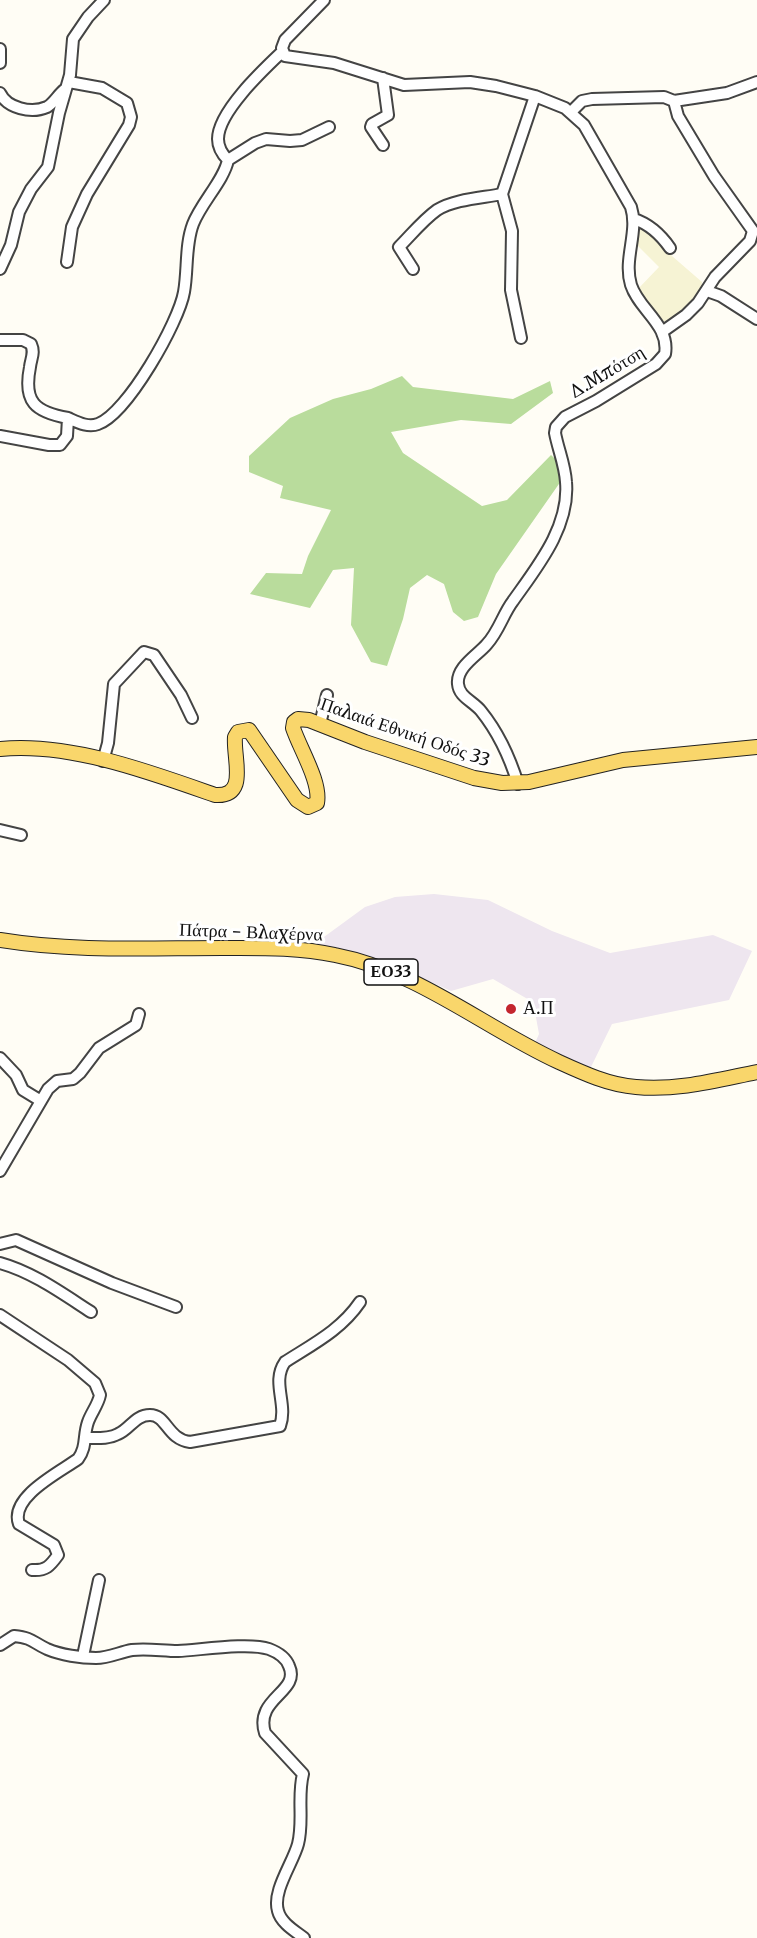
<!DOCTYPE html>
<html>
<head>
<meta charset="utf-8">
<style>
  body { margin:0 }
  canvas { display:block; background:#fffdf5 }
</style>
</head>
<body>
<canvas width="757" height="1938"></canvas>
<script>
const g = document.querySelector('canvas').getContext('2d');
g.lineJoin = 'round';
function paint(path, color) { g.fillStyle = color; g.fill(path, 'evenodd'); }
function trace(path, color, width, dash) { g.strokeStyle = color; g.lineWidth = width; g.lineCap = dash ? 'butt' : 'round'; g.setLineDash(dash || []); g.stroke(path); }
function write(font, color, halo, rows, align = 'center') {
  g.font = font + ' Merriweather,serif'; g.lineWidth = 6; g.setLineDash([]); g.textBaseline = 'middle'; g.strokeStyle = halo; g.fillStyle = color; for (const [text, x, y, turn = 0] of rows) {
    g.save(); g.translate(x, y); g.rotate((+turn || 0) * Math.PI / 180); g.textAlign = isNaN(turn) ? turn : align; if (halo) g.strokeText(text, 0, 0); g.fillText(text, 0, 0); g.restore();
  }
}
const industrial = new Path2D(`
  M434 894 488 900 552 931 610 953 713 935 752 951 729 1000 612 1024 590 1069 535 1043 539 1034 535 1012 531 1001 493 979 451 991 404 970 364 956 338 948 313 945 365 907 395 897Z`);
const farmland = new Path2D(`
  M640 224 658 238 672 256 702 282 701 293 690 305 667 323 654 315 637 290 659 267 637 245V230Z`);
const forest = new Path2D(`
  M402 376 413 387 513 399 550 381 553 393 511 424 461 420 391 432 403 453 482 506 507 500 551 455 568 471 496 574 478 617 464 621 453 612 444 584 427 575 410 588 403 619 387 666 371 662 351 625 354 568 333 570 310 608 250 594 266 573 302 574 308 556 331 510 280 498 283 486 249 472V456L290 418 333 399 371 389Z`);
const minor = new Path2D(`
  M324 0 285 40 282 48 285 56 334 63 404 85 470 82 496 86 535 96 565 108 584 125 631 207C639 232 623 259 631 285 639 310 670 325 665 354L656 364 596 401 565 417 556 427 555 433C558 449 565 465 566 482 570 527 537 567 513 601 503 614 499 631 487 644 478 655 456 667 458 684 459 697 473 701 481 711 498 732 510 758 518 784
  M0 49V63
  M383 78 388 115 372 124 371 127 383 145
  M0 93C7 108 31 114 47 107 53 104 58 95 64 90
  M674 101 727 93 757 82
  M571 112 582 101 592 99 664 97 674 101 678 116 714 176 753 231 750 241 715 277 698 303 686 315 662 332
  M228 160 255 143 266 139 290 141 302 140 329 127
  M634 219C649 224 661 235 670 248
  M67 262 72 227 87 194 129 125 131 117 127 103 102 88 69 82
  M0 269 11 245 19 212 31 189 48 167 59 113 70 75 73 39 88 17 104 0
  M413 269 399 247C411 235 423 220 437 210 455 199 482 198 502 194
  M707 291 721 296 757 319
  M521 338 511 290 512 231 502 194 535 96
  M0 340H23L31 344C35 353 31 358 30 367 23 402 35 412 68 418
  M0 436 49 445H60L67 436 68 418C77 422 88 428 98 424 127 414 179 322 184 292 188 270 185 245 193 224 201 203 224 180 228 160 222 154 218 148 218 139 218 112 263 70 282 52
  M320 724 327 695
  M103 761 108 743 114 684 144 652 154 655 181 695 192 718
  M0 830 21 835
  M0 1058 16 1075 23 1090 41 1101
  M0 1171 48 1089 57 1081 73 1079 80 1073 99 1048 136 1025 139 1014
  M0 1244 16 1240 112 1283 176 1307
  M0 1263C33 1272 63 1294 91 1312
  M0 1315 68 1360 95 1383 100 1395C98 1405 91 1413 88 1422 83 1436 87 1447 78 1459 60 1472 9 1497 19 1524L54 1545 58 1555C50 1566 46 1571 32 1570
  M86 1438C97 1438 109 1439 118 1434 130 1429 135 1415 150 1415 167 1415 167 1439 190 1442L280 1426C288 1404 271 1382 285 1362 313 1344 341 1330 360 1302
  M0 1645 14 1636C33 1638 32 1642 47 1649 61 1655 81 1658 96 1658 109 1658 120 1652 132 1650 147 1648 163 1651 178 1651 200 1650 249 1642 269 1649 277 1652 286 1658 289 1666 301 1692 254 1698 265 1733L303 1774C297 1797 304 1821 298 1844 293 1863 272 1891 278 1911 281 1923 295 1931 304 1938
  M83 1656 99 1580`);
const major = new Path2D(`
  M0 749C69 742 150 772 215 795 249 797 233 759 235 737L238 732 249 730 297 800 308 807 317 803C321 782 300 749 293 728L294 722 298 719 309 720 365 742 474 778 502 783 529 782 623 760 757 747
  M0 940C73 952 148 948 222 948 259 948 298 947 335 955 418 971 483 1027 559 1062 583 1073 609 1085 636 1087 677 1091 717 1080 757 1072`);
const markers = [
  [511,1009,6,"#c4262e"]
];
const shields = [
  [391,972,54]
];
const shieldNames = [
  ["ΕΟ33",391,972]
];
const streetNames = [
  ["Δ.Μπότση",607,373,-31],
  ["Παλαιά Εθνική Οδός 33",405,733,19],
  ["Πάτρα - Βλαχέρνα",251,933,2]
];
const poiNames = [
  ["Α.Π",523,1009]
];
paint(industrial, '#eee6ef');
paint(farmland, '#f6f3d4');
paint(forest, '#b9dc9c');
trace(minor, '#444', 14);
trace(major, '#222', 16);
trace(minor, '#fff', 10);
trace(major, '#f9d66b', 14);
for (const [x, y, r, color] of markers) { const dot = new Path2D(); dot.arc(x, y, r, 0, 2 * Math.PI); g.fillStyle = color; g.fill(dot); trace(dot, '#fff', 2); }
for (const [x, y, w] of shields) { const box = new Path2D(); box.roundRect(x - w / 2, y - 13, w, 26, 4.5); g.fillStyle = '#fff'; g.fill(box); trace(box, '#111', 1.5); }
write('bold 16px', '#111', null, shieldNames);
write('18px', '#111', '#fff', streetNames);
write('18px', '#111', '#fff', poiNames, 'left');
</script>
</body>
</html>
